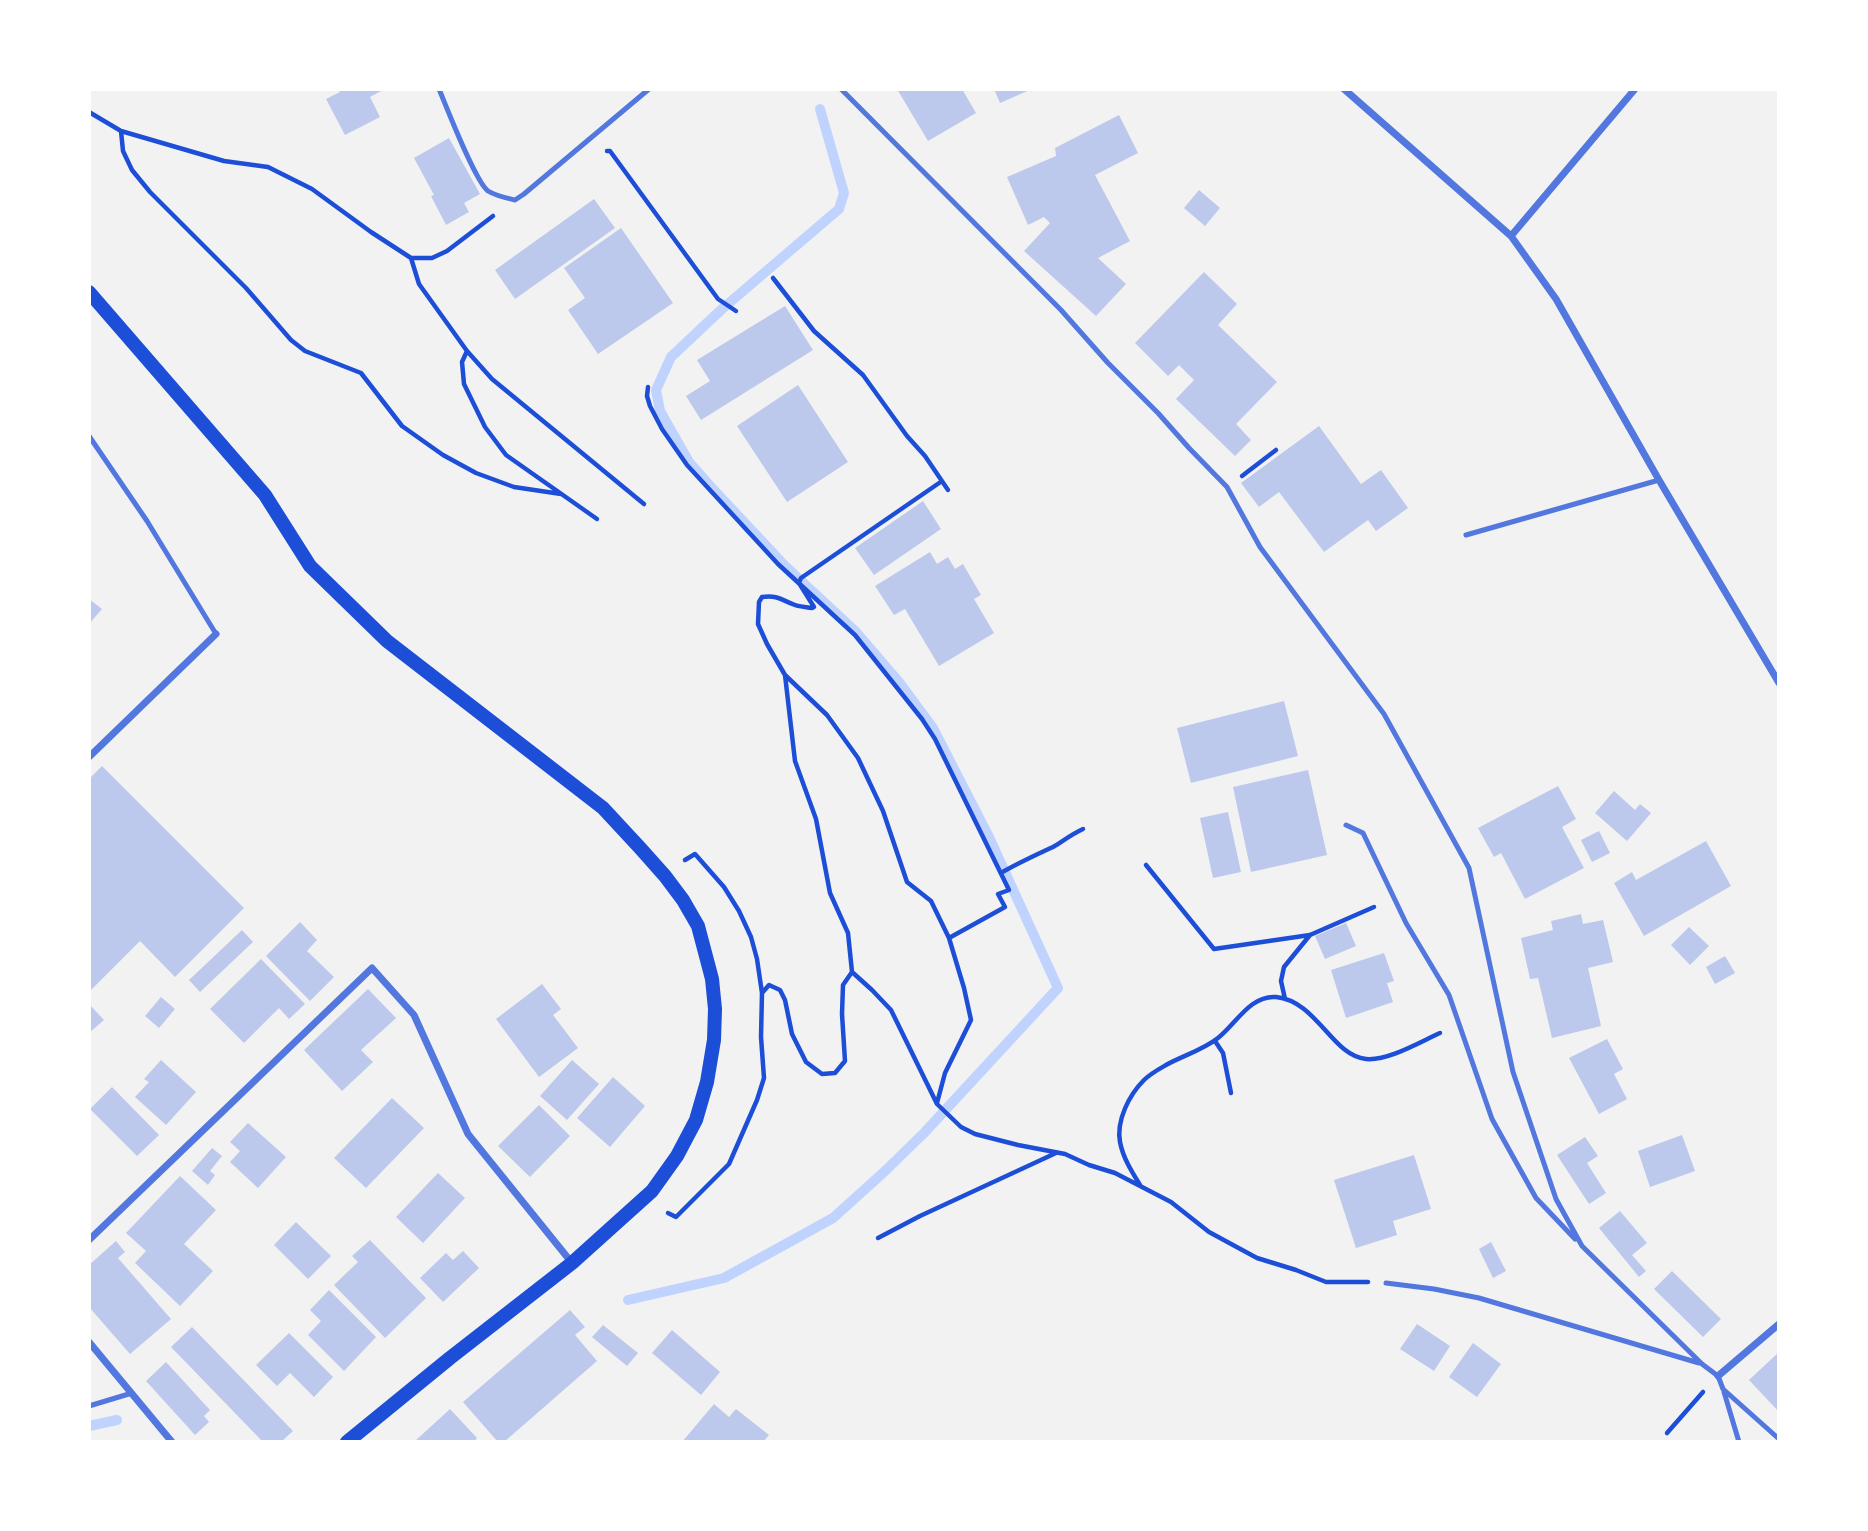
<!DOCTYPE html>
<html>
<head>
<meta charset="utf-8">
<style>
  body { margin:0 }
  #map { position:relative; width:1868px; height:1531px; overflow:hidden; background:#f2f2f2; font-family:"Open Sans",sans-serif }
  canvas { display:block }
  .frame { position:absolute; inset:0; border:91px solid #fff; pointer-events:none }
</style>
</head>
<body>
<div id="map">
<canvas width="1868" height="1531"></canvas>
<div class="frame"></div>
</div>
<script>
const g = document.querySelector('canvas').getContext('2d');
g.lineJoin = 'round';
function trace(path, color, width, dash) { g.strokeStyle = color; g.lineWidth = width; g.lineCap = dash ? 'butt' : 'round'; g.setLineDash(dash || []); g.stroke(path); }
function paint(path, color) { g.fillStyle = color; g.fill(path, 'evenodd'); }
const stream = new Path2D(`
  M628 1300 724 1278 833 1218 884 1172 924 1133 1058 988 989 837 933 728 899 682 856 632 785 566 712 488 689 462 660 411 656 390 671 357 722 309 839 209 844 193 820 109
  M89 1426 117 1420`);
const building = new Path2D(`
  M339 89H385L370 97 380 117 345 135 326 99 340 92Z
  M897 89H962L976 113 928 141Z
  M994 89H1032L1000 103Z
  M1119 115 1138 153 1095 175 1130 241 1098 258 1126 284 1096 316 1024 251 1050 223 1044 217 1028 225 1007 177 1056 156 1055 148Z
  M449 138 480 194 464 203 469 212 446 225 431 196 434 195 414 158Z
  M1199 190 1220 208 1205 226 1184 208Z
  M594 199 615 228 515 299 495 270Z
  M621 228 673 303 598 354 568 310 585 298 564 268Z
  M1204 272 1237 304 1218 325 1277 382 1236 424 1251 440 1235 456 1176 399 1194 380 1179 365 1168 376 1135 343Z
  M785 306 813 350 701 420 686 396 710 381 697 360Z
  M798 385 848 462 787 502 737 426Z
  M1319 426 1361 484 1381 470 1408 508 1376 531 1368 520 1324 552 1279 492 1259 507 1241 483Z
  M923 501 941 529 874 575 855 548Z
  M930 552 937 564 948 557 955 569 963 564 981 595 974 599 994 633 939 666 905 609 894 615 875 586Z
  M89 599 102 609 89 624Z
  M1284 701 1298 756 1191 783 1177 728Z
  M102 766 244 908 175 977 140 941 89 992V779Z
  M1308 770 1327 855 1251 872 1233 787Z
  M1558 786 1576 819 1562 827 1584 868 1525 899 1501 853 1494 857 1478 828Z
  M1614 791 1635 810 1640 804 1651 813 1627 841 1595 813Z
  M1228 812 1241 872 1213 878 1200 818Z
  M1599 831 1610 853 1592 862 1581 840Z
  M1706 841 1731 886 1644 936 1614 883 1632 872 1636 880Z
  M1581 914 1583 924 1603 920 1613 962 1588 968 1601 1026 1552 1038 1538 978 1530 979 1521 938 1553 930 1551 921Z
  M300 922 317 940 307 951 334 977 310 1001 266 956Z
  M1346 923 1356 946 1325 959 1315 936Z
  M1689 927 1709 946 1690 965 1671 945Z
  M242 930 253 942 200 992 189 980Z
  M1384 953 1394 981 1387 983 1393 1002 1346 1018 1331 970Z
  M1725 956 1735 973 1715 984 1706 967Z
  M261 959 305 1004 289 1019 279 1008 244 1043 210 1009Z
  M542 984 561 1009 553 1015 578 1048 539 1077 496 1019Z
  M368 989 396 1018 361 1050 373 1062 342 1091 304 1050Z
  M161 997 175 1009 159 1028 145 1016Z
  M89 1004 104 1020 89 1033Z
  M1607 1039 1623 1069 1614 1074 1627 1099 1599 1114 1569 1058Z
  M161 1060 196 1092 166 1125 135 1097 149 1082 144 1079Z
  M572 1060 599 1084 567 1120 540 1096Z
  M613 1077 645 1106 610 1147 577 1118Z
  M112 1087 159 1135 137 1156 90 1109Z
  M392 1098 424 1128 366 1188 334 1158Z
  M539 1105 570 1136 530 1177 498 1146Z
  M248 1123 286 1157 258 1188 230 1162 240 1151 230 1142Z
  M1682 1135 1695 1171 1650 1187 1638 1151Z
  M1585 1137 1598 1156 1587 1163 1606 1193 1589 1204 1557 1155Z
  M212 1148 222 1156 210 1171 215 1175 208 1185 192 1171Z
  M1414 1155 1431 1209 1393 1221 1397 1235 1356 1248 1334 1180Z
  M438 1173 465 1198 423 1243 396 1217Z
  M180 1176 216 1210 184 1244 213 1271 180 1306 135 1263 146 1251 126 1233Z
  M1620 1211 1647 1243 1632 1255 1646 1271 1639 1277 1599 1228Z
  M296 1222 331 1256 308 1279 274 1245Z
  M370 1240 426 1298 385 1338 334 1285 358 1262 352 1256Z
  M116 1241 125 1252 118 1258 171 1319 130 1354 89 1307V1265Z
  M1491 1242 1506 1271 1493 1278 1479 1249Z
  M463 1251 479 1268 443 1302 420 1278 446 1253 453 1260Z
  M1672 1271 1721 1319 1703 1337 1654 1289Z
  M329 1290 376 1337 344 1371 308 1335 321 1321 310 1310Z
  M570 1310 585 1327 575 1335 597 1361 504 1442H498L463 1402Z
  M1417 1324 1450 1346 1434 1371 1400 1349Z
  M603 1325 638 1353 627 1366 592 1337Z
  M192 1327 293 1431 281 1442H263L171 1347Z
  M672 1330 720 1372 701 1395 652 1353Z
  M289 1333 333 1377 314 1397 290 1373 277 1386 256 1365Z
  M1473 1343 1501 1364 1477 1397 1449 1377Z
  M1779 1352V1412L1749 1380Z
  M166 1362 210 1410 204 1416 209 1422 195 1435 146 1381Z
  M714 1404 729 1417 736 1409 769 1435 763 1442H682Z
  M450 1409 477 1438 474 1442H414Z`);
const path = new Path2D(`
  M89 112 121 131 224 161 268 167 312 189 371 232 411 258H432L447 251 493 216
  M121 131 123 151 132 170 150 192 246 288 291 340 305 351 361 373 402 426 443 455 476 473 514 487 561 494
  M607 151H610L718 299 736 311
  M411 258 419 284 467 351 492 379 644 504
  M773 278 814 331 863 375 907 436 925 456 948 490
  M467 351 462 362 464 384 485 427 506 455 597 519
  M648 387 647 396 650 406 662 429 687 465 778 564 855 635 922 719 935 739 1009 890 998 894 1005 907 949 938
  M1242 476 1276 450
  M785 675 827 715 858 758 883 811 907 882 931 901 949 938 964 988 971 1020 945 1073 937 1103
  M1146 865 1214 949 1310 935 1374 907
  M1001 873C1018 863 1036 855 1053 847 1063 841 1072 834 1083 829
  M852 972 848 933 830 893 816 819 795 761 785 675 767 644 758 624 759 602 762 597C779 595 781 600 795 605 800 607 807 607 812 608L814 607 799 583 801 578 942 481
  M762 993 769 985 780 990 785 1000 792 1034 806 1062 822 1074 835 1073 845 1061 842 1014 843 985 852 972 872 990 891 1010 937 1104 961 1127 975 1134 1018 1145 1065 1154 1089 1165 1115 1173 1171 1202 1209 1232 1257 1258 1296 1270 1326 1282H1368
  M1285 999 1281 981 1284 967 1310 935
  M1215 1041 1223 1053 1231 1093
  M1140 1185C1132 1172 1123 1158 1120 1142 1116 1121 1129 1095 1144 1080 1150 1074 1159 1069 1166 1065 1182 1056 1203 1050 1218 1038 1236 1024 1250 995 1276 997 1317 1001 1332 1056 1366 1059 1388 1061 1420 1042 1440 1033
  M668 1213 676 1217 729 1164 757 1100 764 1078 761 1037 762 993 757 959 751 937 739 911 724 887 695 854 685 860
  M878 1238 920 1216 1056 1153
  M1667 1433 1703 1392`);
const service = new Path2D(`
  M439 89C447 108 475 181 488 191 496 196 506 198 515 200L524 194 649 89
  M841 89 1061 310 1108 363 1158 413 1189 448 1227 487 1260 547 1384 714 1469 868 1513 1072 1556 1199 1582 1246 1702 1364 1718 1376 1723 1389 1779 1439
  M89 436 147 521 216 634
  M1466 535 1659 480
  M1346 825 1363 833 1406 923 1449 995 1492 1119 1536 1198 1575 1239
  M1386 1283 1434 1289 1479 1298 1699 1363
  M1724 1392 1739 1442
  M89 1406 132 1393`);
const minor = new Path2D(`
  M1344 89 1511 236 1556 299 1659 480 1779 683
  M1511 236 1635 89
  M89 757 216 634
  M89 1240 372 968 414 1015 468 1134 572 1263
  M89 1342 172 1442
  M1718 1376 1779 1324`);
const secondary = new Path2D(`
  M89 292 265 495 310 566 387 641 603 808 641 849 665 876 683 900 698 926 712 979 715 1009 714 1040 707 1082 696 1120 677 1156 652 1191 572 1263 450 1358 347 1442`);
trace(stream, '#bfd3fe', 10);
paint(building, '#bdc9ec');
trace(path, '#1d4ed8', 4.5);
trace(service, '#5277de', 5);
trace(minor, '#5277de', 7);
trace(secondary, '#1d4ed8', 14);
</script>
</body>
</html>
